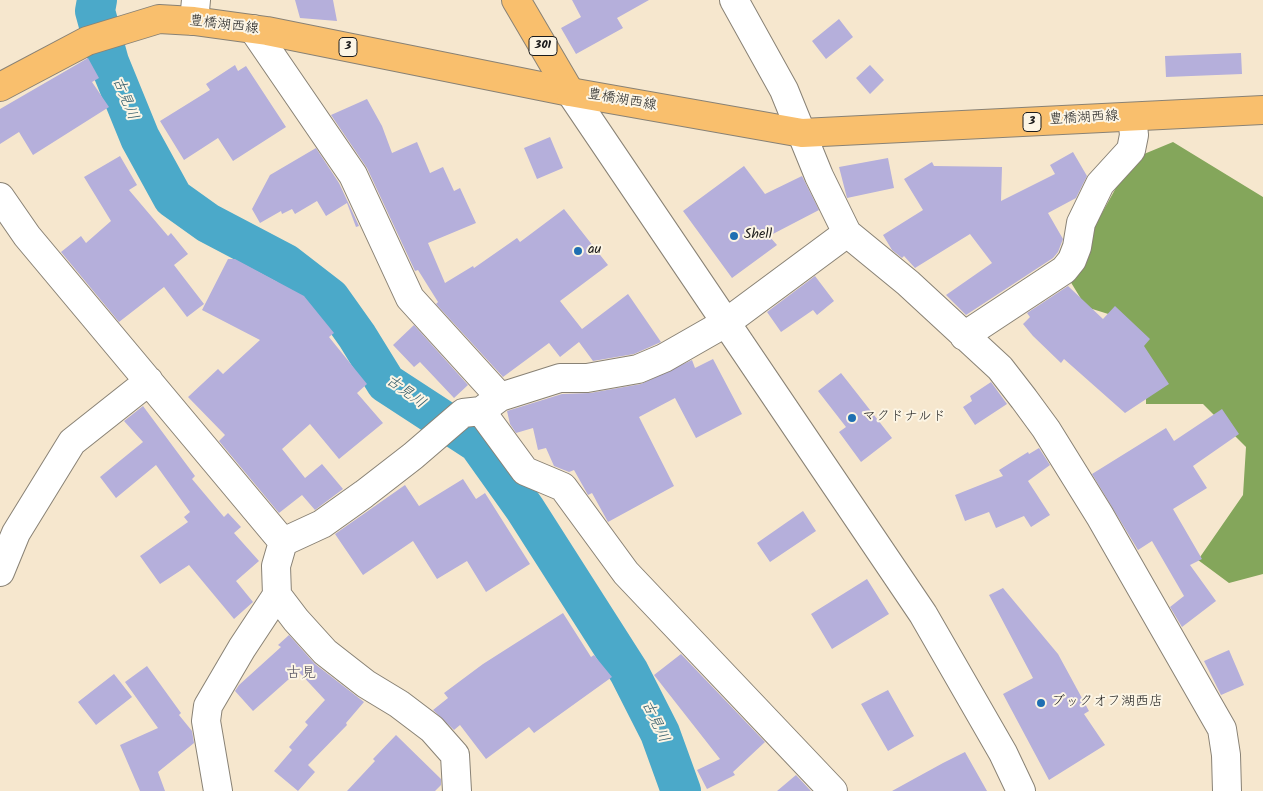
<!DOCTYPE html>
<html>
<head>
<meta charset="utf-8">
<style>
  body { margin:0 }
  canvas { display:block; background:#f6e7ce }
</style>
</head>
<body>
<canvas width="1263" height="791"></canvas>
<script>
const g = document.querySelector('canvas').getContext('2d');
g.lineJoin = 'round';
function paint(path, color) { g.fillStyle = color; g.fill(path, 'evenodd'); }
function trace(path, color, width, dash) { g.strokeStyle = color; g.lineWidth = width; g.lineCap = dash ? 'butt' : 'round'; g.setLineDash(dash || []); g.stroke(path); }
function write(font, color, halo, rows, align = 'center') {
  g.font = font + ' Kalam,"Klee One",sans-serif'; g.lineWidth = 4; g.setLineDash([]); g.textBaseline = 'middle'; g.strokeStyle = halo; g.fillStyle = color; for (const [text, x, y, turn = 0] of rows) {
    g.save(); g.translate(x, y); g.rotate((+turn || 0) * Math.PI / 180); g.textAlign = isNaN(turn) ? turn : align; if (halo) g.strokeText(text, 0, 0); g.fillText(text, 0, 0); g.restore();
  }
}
const forest = new Path2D(`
  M1173 142 1263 197V574L1229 583 1198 560 1243 495 1246 447 1203 404H1146V355L1121 318 1086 307 1067 276 1132 159Z`);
const river = new Path2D(`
  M97 0 95 11 109 62 140 138 173 198 208 223 286 264 330 298 357 336 386 383 478 443 525 509 629 672 660 733 681 791`);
const building = new Path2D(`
  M295 0H333L337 21 300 18Z
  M572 0H649L617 18 623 28 576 54 561 28 581 17Z
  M839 19 853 37 826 59 812 41Z
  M1241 53 1242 74 1166 77 1165 56Z
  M88 58 99 78 92 82 109 107 33 155 19 132 0 144V109Z
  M235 65 238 71 246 66 286 127 233 161 218 138 184 160 160 121 210 90 206 84Z
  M870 65 884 80 870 94 856 78Z
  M367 99 382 126 392 153 417 142 430 173 443 167 454 191 460 188 476 223 428 243 445 283 473 266 474 268 517 238 520 242 564 209 608 265 560 301 582 329 628 294 661 342 634 354 593 361 579 342 560 357 549 343 503 377 436 304 438 302 418 270 415 271 367 168 331 115Z
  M550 137 563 168 537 179 524 148Z
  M316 148 339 183 359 226 356 227 347 203 326 216 317 201 295 214 292 209 282 214 281 211 260 223 252 209 270 175Z
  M1073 152 1087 176 1076 198 1048 213 1063 239 1058 252 1053 258 966 315 946 295 992 263 970 234 915 268 904 256 902 258 892 250 883 235 923 210 904 179 932 162 934 166 1002 167 1001 201 1055 174 1050 165Z
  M120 156 137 185 129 190 168 236 171 233 188 254 174 265 204 304 187 317 164 287 119 322 61 252 81 236 86 243 111 221 84 177Z
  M888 158 894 188 847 198 839 167Z
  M744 166 765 194 802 176 819 210 769 236 777 245 732 278 683 211Z
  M228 259H235L304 296 334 333 329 337 367 384 357 393 383 423 339 459 310 424 282 449 305 478 322 464 343 489 315 510 302 495 279 513 219 441 225 435 188 397 218 369 223 374 260 340 202 310Z
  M815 276 834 301 817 315 813 310 781 332 767 312Z
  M1068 286 1103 319 1115 306 1150 339 1144 346 1169 384 1125 413 1064 359 1061 363 1033 336 1023 324 1030 317 1027 313Z
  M414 325 468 385 454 398 420 362 414 367 393 345Z
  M713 359 742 414 696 438 675 398 639 417 674 486 608 522 592 493 588 495 574 470 569 472 554 466 546 448 538 450 533 428 516 433 510 424 507 411 562 394 590 393 641 384 692 360 695 368Z
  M841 373 892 438 861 462 839 432 846 427 818 391Z
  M991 382 1007 404 975 425 963 407 972 401 970 396Z
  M143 406 195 476 192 479 224 517 228 513 241 527 234 533 259 561 236 581 253 602 234 619 189 565 160 584 140 556 188 522 184 517 190 512 156 465 116 498 100 477 143 442 124 421Z
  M1222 409 1239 434 1193 466 1207 488 1173 509 1202 559 1190 565 1216 601 1182 627 1170 607 1184 596 1152 541 1138 550 1092 474 1166 428 1174 441Z
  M1039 448 1050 465 1028 481 1050 515 1031 527 1024 516 996 528 989 512 965 521 955 495 1003 476 999 470 1028 452 1029 454Z
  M463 479 476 499 485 493 530 564 486 592 467 561 437 579 413 541 363 575 335 534 405 485 419 506Z
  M803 511 816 531 770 562 757 543Z
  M867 579 889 614 832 649 811 614Z
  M1003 588 1058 654 1089 711 1084 714 1105 745 1049 780 1003 694 1033 678 989 595Z
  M563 613 591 657 594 655 612 677 534 733 529 727 486 759 460 725 454 730 433 710 448 698 444 693 483 664Z
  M289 635 315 664 364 702 346 723 347 725 308 765 315 772 298 791 274 771 292 750 289 747 308 725 305 722 325 700 298 671 253 711 235 691 239 685 281 647 278 645Z
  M1229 650 1244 685 1221 695 1204 661Z
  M681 654 765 742 733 772 735 775 707 789 697 770 720 759 654 675Z
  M147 666 181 713 179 715 192 731 194 743 158 772 165 791H140L120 745 158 728 125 682Z
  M114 674 132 697 96 725 78 702Z
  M888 690 914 736 888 751 861 704Z
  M396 735 441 779V785L435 791H347L375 761 373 759Z
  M965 752 987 791H892L943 763Z
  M796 775 811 791H777Z`);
const minor = new Path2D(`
  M734 0 784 90 819 176 847 233 908 283 1000 368 1024 399 1046 429 1100 516 1222 729 1226 755 1227 791
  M194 21 196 0
  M253 29 353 175 410 298 500 397
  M570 92 923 614 1003 753 1021 791
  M0 197 27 236 283 542
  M964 336 1064 270 1072 260 1077 247 1081 223 1100 184 1131 150 1134 135 1132 117
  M481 411 525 471 563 487 626 573 833 791
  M0 572 16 533 72 442 149 381
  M218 791 206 721 208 706 242 648 277 595
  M457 791 455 755 432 729 399 704 366 684 325 652 296 620 277 595 276 566 283 542 322 524 364 494 413 456 463 413 481 411 500 397 560 378H587L638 369 664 358 727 322 847 233`);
const major = new Path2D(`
  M0 87 87 41 159 19 194 21 267 31 570 92 802 133 1263 110`);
const highway = new Path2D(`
  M516 0 570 92`);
const markers = [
  [734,236,5,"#1f6fb2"],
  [578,251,5,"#1f6fb2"],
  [852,418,5,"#1f6fb2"],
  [1041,703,5,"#1f6fb2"]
];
const shields = [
  [543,46,28],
  [348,47,18],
  [1032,122,18]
];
const shieldNames = [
  ["301",543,46],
  ["3",348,47],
  ["3",1032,122]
];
const streetNames = [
  ["豊橋湖西線",224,26,7],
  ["豊橋湖西線",622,101,10],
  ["豊橋湖西線",1084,119,-3]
];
const poiNames = [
  ["Shell",744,236],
  ["au",588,251],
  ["マクドナルド",862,418],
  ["ブックオフ湖西店",1051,703]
];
const waterNames = [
  ["古見川",124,99,68],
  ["古見川",405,393,36],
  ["古見川",654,722,65]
];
const neighbourhoodNames = [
  ["古見",301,674]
];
paint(forest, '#84a65b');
trace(river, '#4ba9c9', 40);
paint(building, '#b5afdb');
trace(minor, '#898275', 30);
trace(major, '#898275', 30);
trace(highway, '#898275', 30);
trace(minor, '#fff', 28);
trace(major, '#f9bf6d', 28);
trace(highway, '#f9bf6d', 28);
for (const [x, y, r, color] of markers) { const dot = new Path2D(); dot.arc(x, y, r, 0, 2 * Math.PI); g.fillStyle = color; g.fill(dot); trace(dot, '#fcf5e5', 2); }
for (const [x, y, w] of shields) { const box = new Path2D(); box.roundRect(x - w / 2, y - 9.5, w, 19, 4); g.fillStyle = '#fcf5e5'; g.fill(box); trace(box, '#1c1c1c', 1); }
write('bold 12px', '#1c1c1c', null, shieldNames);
write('14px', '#1c1c1c', '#fcf5e5', streetNames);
write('14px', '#1c1c1c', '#fcf5e5', poiNames, 'left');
write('italic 15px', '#315b6a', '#fcf5e5', waterNames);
write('15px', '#524f5f', '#fcf5e5', neighbourhoodNames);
</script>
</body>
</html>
